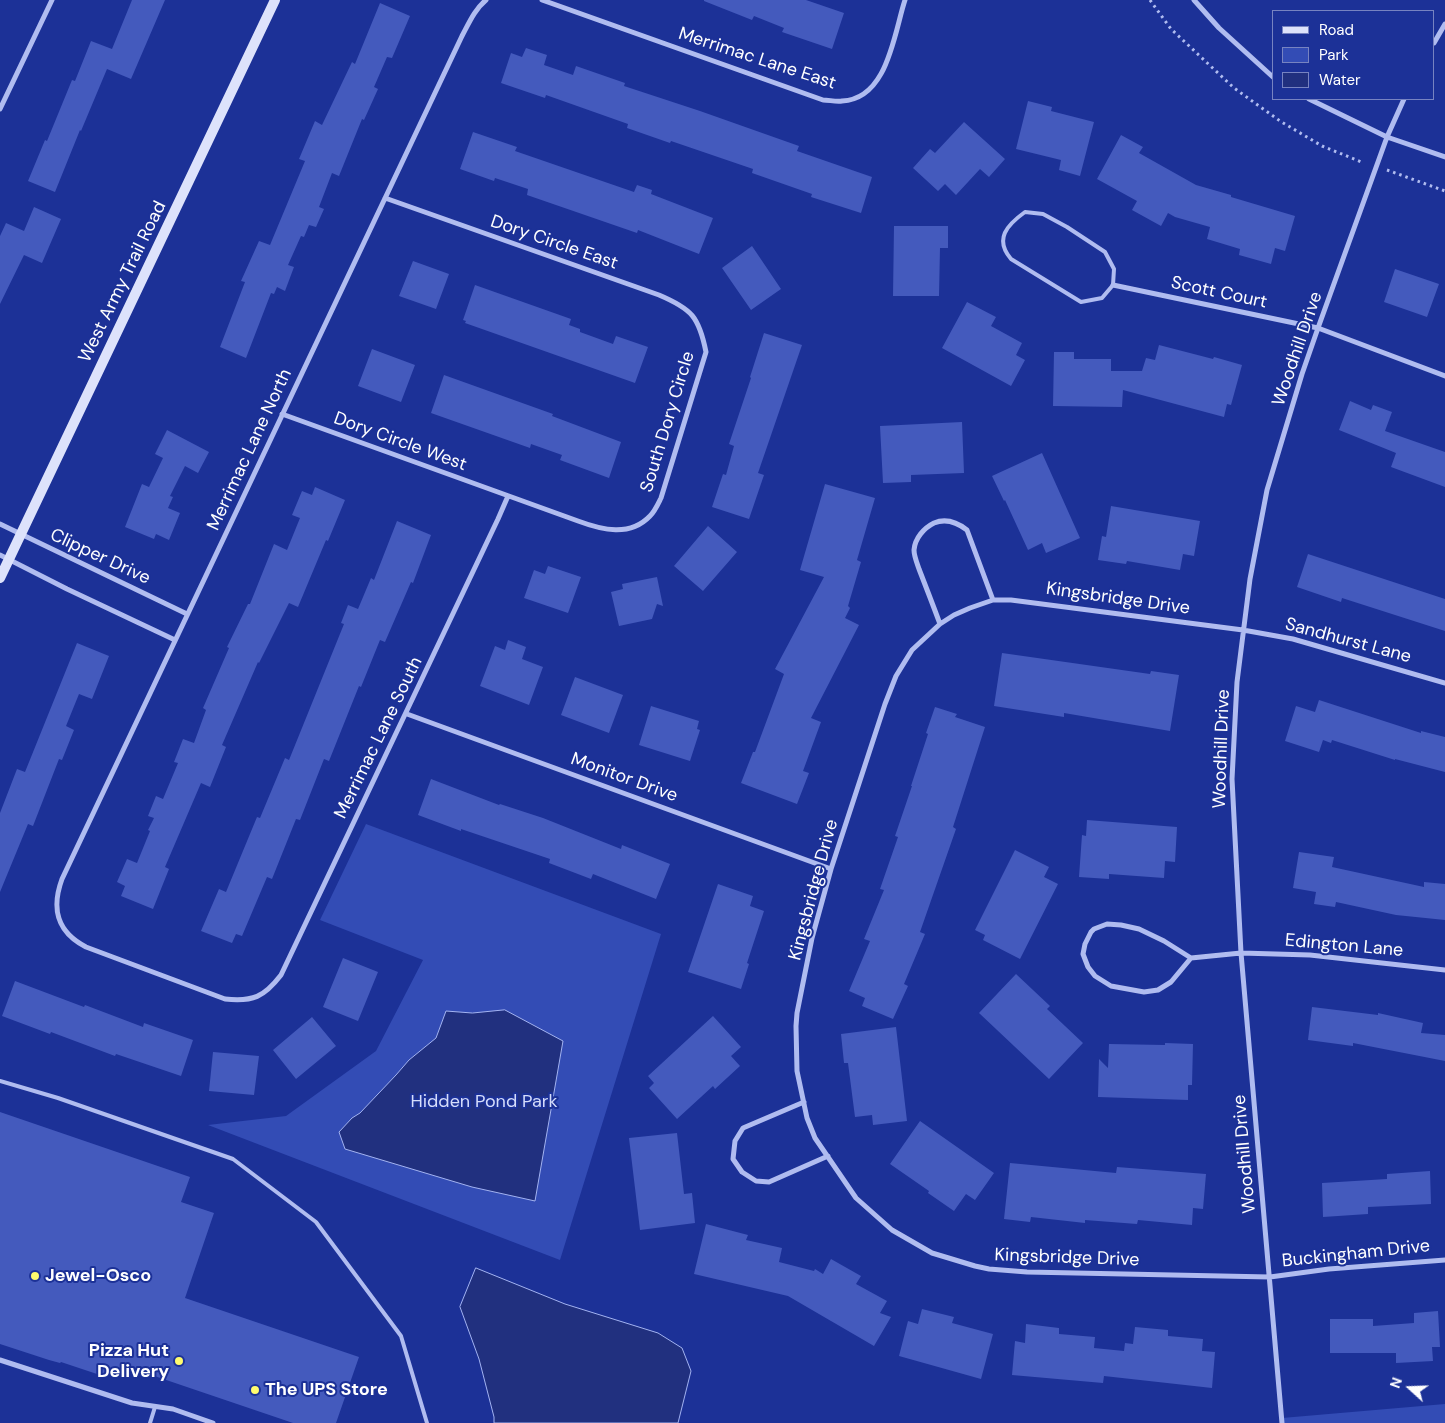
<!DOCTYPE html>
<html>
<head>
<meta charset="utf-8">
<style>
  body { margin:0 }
  #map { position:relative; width:1445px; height:1423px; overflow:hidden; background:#1c3197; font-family:"DM Sans",sans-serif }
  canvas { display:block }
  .legend { position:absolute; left:1272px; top:10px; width:162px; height:90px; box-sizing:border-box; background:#1c3197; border:1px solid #7783c1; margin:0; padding:6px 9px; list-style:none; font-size:15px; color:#fff }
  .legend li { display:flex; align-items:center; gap:10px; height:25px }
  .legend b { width:25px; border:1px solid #7783c1 }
  .north { position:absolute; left:1385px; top:1363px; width:50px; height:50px; -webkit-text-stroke:4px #1c3197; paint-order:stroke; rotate:290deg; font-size:14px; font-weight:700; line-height:20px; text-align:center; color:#fff }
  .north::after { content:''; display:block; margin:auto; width:18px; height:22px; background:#fff; clip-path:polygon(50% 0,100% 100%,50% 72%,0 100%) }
</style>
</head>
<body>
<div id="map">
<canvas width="1445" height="1423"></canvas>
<ul class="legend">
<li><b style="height:6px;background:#dde2fb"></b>Road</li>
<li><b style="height:14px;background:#334cb5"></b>Park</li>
<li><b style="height:14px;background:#21307f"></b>Water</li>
</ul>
<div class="north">N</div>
</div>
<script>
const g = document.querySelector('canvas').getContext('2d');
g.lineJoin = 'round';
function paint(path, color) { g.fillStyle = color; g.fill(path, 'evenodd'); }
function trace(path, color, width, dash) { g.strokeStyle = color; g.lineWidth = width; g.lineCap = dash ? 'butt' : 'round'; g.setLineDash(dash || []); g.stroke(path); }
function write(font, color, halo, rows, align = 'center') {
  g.font = font + ' "DM Sans",sans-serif'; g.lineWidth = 4; g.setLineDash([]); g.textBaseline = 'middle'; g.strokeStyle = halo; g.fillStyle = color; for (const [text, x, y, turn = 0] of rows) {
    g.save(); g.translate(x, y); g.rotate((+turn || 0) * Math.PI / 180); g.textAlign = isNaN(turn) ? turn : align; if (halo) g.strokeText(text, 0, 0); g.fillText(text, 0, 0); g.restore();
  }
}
const green = new Path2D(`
  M366 824 661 934 560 1260 208 1125 286 1116 376 1051 423 960 320 920Z
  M1445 1404V1423H1282V1418Z`);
const water = new Path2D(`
  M505 1010 563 1041 535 1201 472 1187 345 1149 339 1132 352 1118 360 1113 396 1075 409 1060 436 1038 446 1011 472 1013Z
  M476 1268 565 1304 658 1333 682 1348 691 1371 678 1423H494V1417L479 1359 460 1307Z`);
const building = new Path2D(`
  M132 0H165L131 79 107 69 81 131 80 130 55 192 28 181 45 140 47 141 72 80 75 81 91 41 112 49Z
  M704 0H806L844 13 832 49 782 32 784 28 754 16 752 20 704 1Z
  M380 3 410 16 392 58 387 57 374 87 378 89 364 120 362 119 339 176 332 173 319 207 324 209 316 227 309 225 304 237 301 236 288 265 294 267 285 291 277 287 274 294 271 293 246 358 220 347 245 282 241 281 259 241 270 245 305 161 299 159 315 121 322 125 352 62 355 64Z
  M526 48 547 55 544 65 573 75 576 66 625 83 624 86 700 111 799 146 797 151 872 177 861 213 811 197 812 194 752 173 753 169 671 141 670 143 627 128 628 124 546 95 545 98 501 83 511 53 522 57Z
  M1028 101 1052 107 1051 111 1094 122 1080 176 1059 170 1061 160 1016 149Z
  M964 122 1005 159 989 177 980 169 956 195 945 184 938 191 913 168 930 149 935 153Z
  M473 132 517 147 515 151 634 192 637 185 652 190 651 194 713 218 699 254 638 230 637 233 527 195 528 189 495 178 494 181 460 169Z
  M1121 135 1143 147 1139 153 1196 185 1231 195V197L1295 216 1285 251 1275 248 1271 264 1239 255 1240 249 1207 239 1210 227 1175 217 1168 213 1161 226 1132 210 1137 201 1097 179Z
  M34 207 61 219 42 263 24 255 0 304V236L6 223 24 231Z
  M894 226H948V248H940L939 296H893Z
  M752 246 781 289 751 310 722 268Z
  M413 261 449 274 436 309 399 296Z
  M1395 269 1439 284 1427 317 1384 302Z
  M475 285 571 319 569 325 580 329V332L613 344 616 336 648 347 635 383 465 323 466 321 463 320Z
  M967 302 996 317 991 326 1022 343 1016 355 1025 360 1011 386 942 348Z
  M764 333 802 345 758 473 764 475 749 519 712 507 723 474 726 475 734 446 729 444 751 378 750 377Z
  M1159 345 1213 359 1214 357 1242 365 1231 405 1227 404 1224 417 1123 390 1122 407 1053 406 1054 352H1074V359H1111V371H1142L1146 358 1155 360Z
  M372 349 415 365 401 402 358 386Z
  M444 375 553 414 552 416 621 442 609 478 560 460 562 455 531 444 530 448 431 413Z
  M1350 401 1371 410 1373 405 1392 412 1385 431 1445 452V487L1391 467 1396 453 1339 430Z
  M962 422 964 473 911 475V482L883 483 880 426Z
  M167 430 209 452 198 473 185 466 170 496 173 497 168 508 180 513 169 540 156 534 154 539 125 527 142 484 149 487 163 458 155 454Z
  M1042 453 1080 538 1046 553 1042 543 1028 550 1005 500 1004 501 992 476Z
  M825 484 875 498 857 560 861 562 848 606 850 608 845 618 859 625 811 718 821 722 803 771 809 773 797 804 741 783 753 752H755L784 674 775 669 824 577 800 570Z
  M315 487 345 500 328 541 326 540 298 607 289 603 259 663 258 662 222 745 226 747 210 787 201 783 165 867 169 869 153 909 121 896 125 886 117 882 127 859 137 863 150 831 148 830 154 818 148 816 156 796 163 799 178 763 174 762 183 739 194 743 206 710 203 708 229 648 227 647 248 604H250L274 544 287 550 300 518 292 515 302 491 312 495Z
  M1111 506 1200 521 1194 556 1183 554 1180 570 1127 561 1126 564 1098 560 1102 536 1106 537Z
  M397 521 431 535 413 583 411 582 385 642 380 640 361 687 359 686 329 761 324 759 300 820 296 819 272 879 267 877 242 936 236 934 232 943 201 931 219 889 226 892 257 817 260 818 285 758 289 760 344 624 341 623 348 605 358 609 371 578 374 580Z
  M708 526 737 552 703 591 674 566Z
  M1308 554 1445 599V631L1342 598 1341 602 1297 587Z
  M548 566 581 577 568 613 524 598 534 570 545 574Z
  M657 577 663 606 657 604 652 619 619 626 611 592 623 589 622 584Z
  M508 640 526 647 522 659 543 667 529 705 480 686 495 646 505 650Z
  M77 643 109 656 92 699 79 694 66 726 74 730 62 760 59 759 33 826 28 824 0 892V813L17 769 25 772Z
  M1002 653 1150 674 1151 671 1179 675 1170 731 1064 713V717L994 706Z
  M575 677 623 695 609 733 561 715Z
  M1319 700 1421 733V731L1445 737V772L1395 759V760L1332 740 1331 743 1323 740 1319 752 1285 741 1296 706 1315 712Z
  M651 706 699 721 697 729 700 730 690 761 639 745Z
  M935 707 957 714 955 717 985 727 953 827 956 829 920 932 925 934 904 984 908 986 893 1019 862 1006 865 998 849 991 870 941 864 939 884 890 880 889 898 837 895 836 912 786H911L928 734 926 733Z
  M431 779 499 805 500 804 543 818 621 849 622 845 670 864 656 899 593 874 591 879 549 863 550 859 461 829V831L418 815Z
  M1087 820 1177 827 1175 862 1165 861 1164 878 1109 874V879L1079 877 1082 835 1086 836Z
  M1015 850 1049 867 1044 877 1058 884 1020 959 983 940 985 935 975 930Z
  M1299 852 1334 857 1332 867 1424 887V882L1445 884V920L1396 915 1336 902 1335 907 1314 904 1316 892 1293 888Z
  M718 884 753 896 750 906 764 911 747 963 749 964 741 989 688 972Z
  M343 958 378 972 358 1021 323 1007Z
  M1016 974 1050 1006 1047 1009 1083 1043 1049 1079 979 1013Z
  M15 981 84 1007 85 1005 143 1027 144 1023 193 1040 181 1076 116 1054 115 1056 51 1032 50 1034 2 1016Z
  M1312 1007 1378 1015V1013L1423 1023 1421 1033 1445 1035V1061L1353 1043V1046L1308 1040Z
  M713 1016 741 1047 731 1056 740 1066 715 1089 713 1086 677 1119 649 1088 654 1083 648 1076Z
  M312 1017 336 1046 296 1079 273 1050Z
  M896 1027 907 1121 873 1125 872 1115 855 1117 848 1063H844L841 1034Z
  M1165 1043 1193 1044 1192 1085H1188V1100L1098 1097 1099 1059 1108 1068 1109 1044 1165 1045Z
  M213 1052 259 1056 254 1095 209 1091Z
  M0 1112 190 1177 181 1202 214 1213 185 1298 359 1357 336 1423H293L122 1365 118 1377 107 1374 106 1377 61 1362 60 1363 49 1360 0 1344Z
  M920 1121 994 1173 975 1200 966 1194 954 1211 928 1193 929 1191 890 1164Z
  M677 1133 684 1194 692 1193 695 1223 640 1230 629 1138Z
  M1010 1163 1116 1173 1117 1167 1206 1174 1203 1209 1193 1208 1192 1225 1138 1220 1137 1224 1085 1220V1223L1031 1217 1030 1222 1004 1219Z
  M1430 1171 1431 1204 1368 1207V1214L1323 1217 1322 1183 1387 1179V1174Z
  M706 1224 748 1235 746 1240 782 1248 779 1262 814 1271 815 1269 823 1274 831 1259 861 1276 856 1284 887 1301 880 1313 891 1317 874 1346 788 1296 694 1274Z
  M922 1309 954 1317 952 1323 993 1334 981 1379 899 1356 908 1321 918 1324Z
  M1438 1311 1440 1347H1432L1433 1361 1396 1363V1353H1330V1319H1373V1326L1414 1323V1313Z
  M1026 1324 1059 1328V1334L1095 1337 1094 1348 1124 1351 1125 1343 1133 1344 1135 1327 1168 1330V1336L1203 1339 1202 1351 1215 1352 1212 1388 1104 1376 1103 1383 1012 1375 1015 1341 1025 1343Z`);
const path = new Path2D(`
  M1150 0 1171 29 1234 88 1280 121 1322 146 1364 163
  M1387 170 1445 191`);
const service = new Path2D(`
  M1025 212 1043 214 1067 227 1105 252 1114 269 1113 285 1102 298 1081 302 1011 259C994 239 1007 225 1025 212Z
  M0 1081 58 1098 233 1159 316 1222 401 1336 427 1423
  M150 1423 155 1407`);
const minor = new Path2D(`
  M486 0C475 9 469 23 462 36L62 879C51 909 57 932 86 947L225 999C253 1002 264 997 281 975L498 519 508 496
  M542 0 823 100C829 100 836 102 842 101 888 99 894 33 905 0
  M1194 0 1219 28 1274 78
  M1434 43 1445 24
  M1309 99 1387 137 1445 157
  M0 109 52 0
  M1113 285 1318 328 1445 376
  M282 414 578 521C602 530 630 537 650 516 655 511 658 504 661 498L706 352C699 317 692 309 659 295L385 198
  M0 524 187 614
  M0 555 67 589 175 640
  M940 624C933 605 926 587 919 569 917 563 914 556 914 550 915 538 924 528 934 523 946 518 958 523 967 530L993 600
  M1445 683 1293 639 1243 630 1011 600H993L970 608 954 615 940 624 912 650 896 676 885 704 831 869 812 938 797 1013 796 1026 797 1071 807 1118 815 1138 856 1198 892 1230 932 1253 975 1266 989 1269 1027 1272 1270 1277 1329 1269 1445 1260
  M407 714 831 869
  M1191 958 1171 982 1158 990 1144 992 1111 986 1095 976 1088 967 1083 954 1085 944 1091 932 1094 929 1107 924 1121 925 1139 929 1164 941 1191 958 1241 953 1310 955 1445 970
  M804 1102 743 1128 735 1141 733 1159 742 1172 756 1181 769 1182 828 1156
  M0 1360 132 1403 173 1409 213 1423
  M1282 1423 1241 953 1232 779 1237 682 1250 579 1267 490 1302 374 1318 328 1387 137 1404 99`);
const secondary = new Path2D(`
  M0 578 275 0`);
const markers = [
  [35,1276,5,"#fffb6e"],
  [179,1361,5,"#fffb6e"],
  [255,1390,5,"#fffb6e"]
];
const streetNames = [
  ["Merrimac Lane East",757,59,18],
  ["Dory Circle East",554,243,19],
  ["West Army Trail Road",123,282,-64],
  ["Scott Court",1219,293,12],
  ["Woodhill Drive",1298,349,-71],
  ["South Dory Circle",668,422,-73],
  ["Dory Circle West",400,442,20],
  ["Merrimac Lane North",250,450,-65],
  ["Clipper Drive",100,557,25],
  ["Kingsbridge Drive",1118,599,8],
  ["Sandhurst Lane",1348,641,15],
  ["Merrimac Lane South",379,738,-64],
  ["Woodhill Drive",1222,749,-88],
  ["Monitor Drive",624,778,20],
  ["Kingsbridge Drive",814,890,-75],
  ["Edington Lane",1344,946,5],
  ["Woodhill Drive",1245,1154,-95],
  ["Buckingham Drive",1356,1254,-6],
  ["Kingsbridge Drive",1067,1258,2]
];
const parkNames = [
  ["Hidden Pond Park",484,1102]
];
const poiNames = [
  ["Jewel-Osco",45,1276],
  ["Pizza Hut",169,1351,"right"],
  ["Delivery",169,1372,"right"],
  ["The UPS Store",265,1390]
];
paint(green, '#334cb5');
paint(water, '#21307f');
trace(water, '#a3b3f1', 1);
paint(building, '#445abd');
trace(path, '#b0bcf0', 3, [2.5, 4]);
trace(service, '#b0bcf0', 4);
trace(minor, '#b0bcf0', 5);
trace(secondary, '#dde2fb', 10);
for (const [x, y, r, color] of markers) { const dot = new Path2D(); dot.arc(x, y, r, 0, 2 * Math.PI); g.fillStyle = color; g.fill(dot); trace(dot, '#1c3197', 2); }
write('18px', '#fff', '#1c3197', streetNames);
write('18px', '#d6ddfb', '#1c3197', parkNames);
write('bold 18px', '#fff', '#1c3197', poiNames, 'left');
</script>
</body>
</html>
